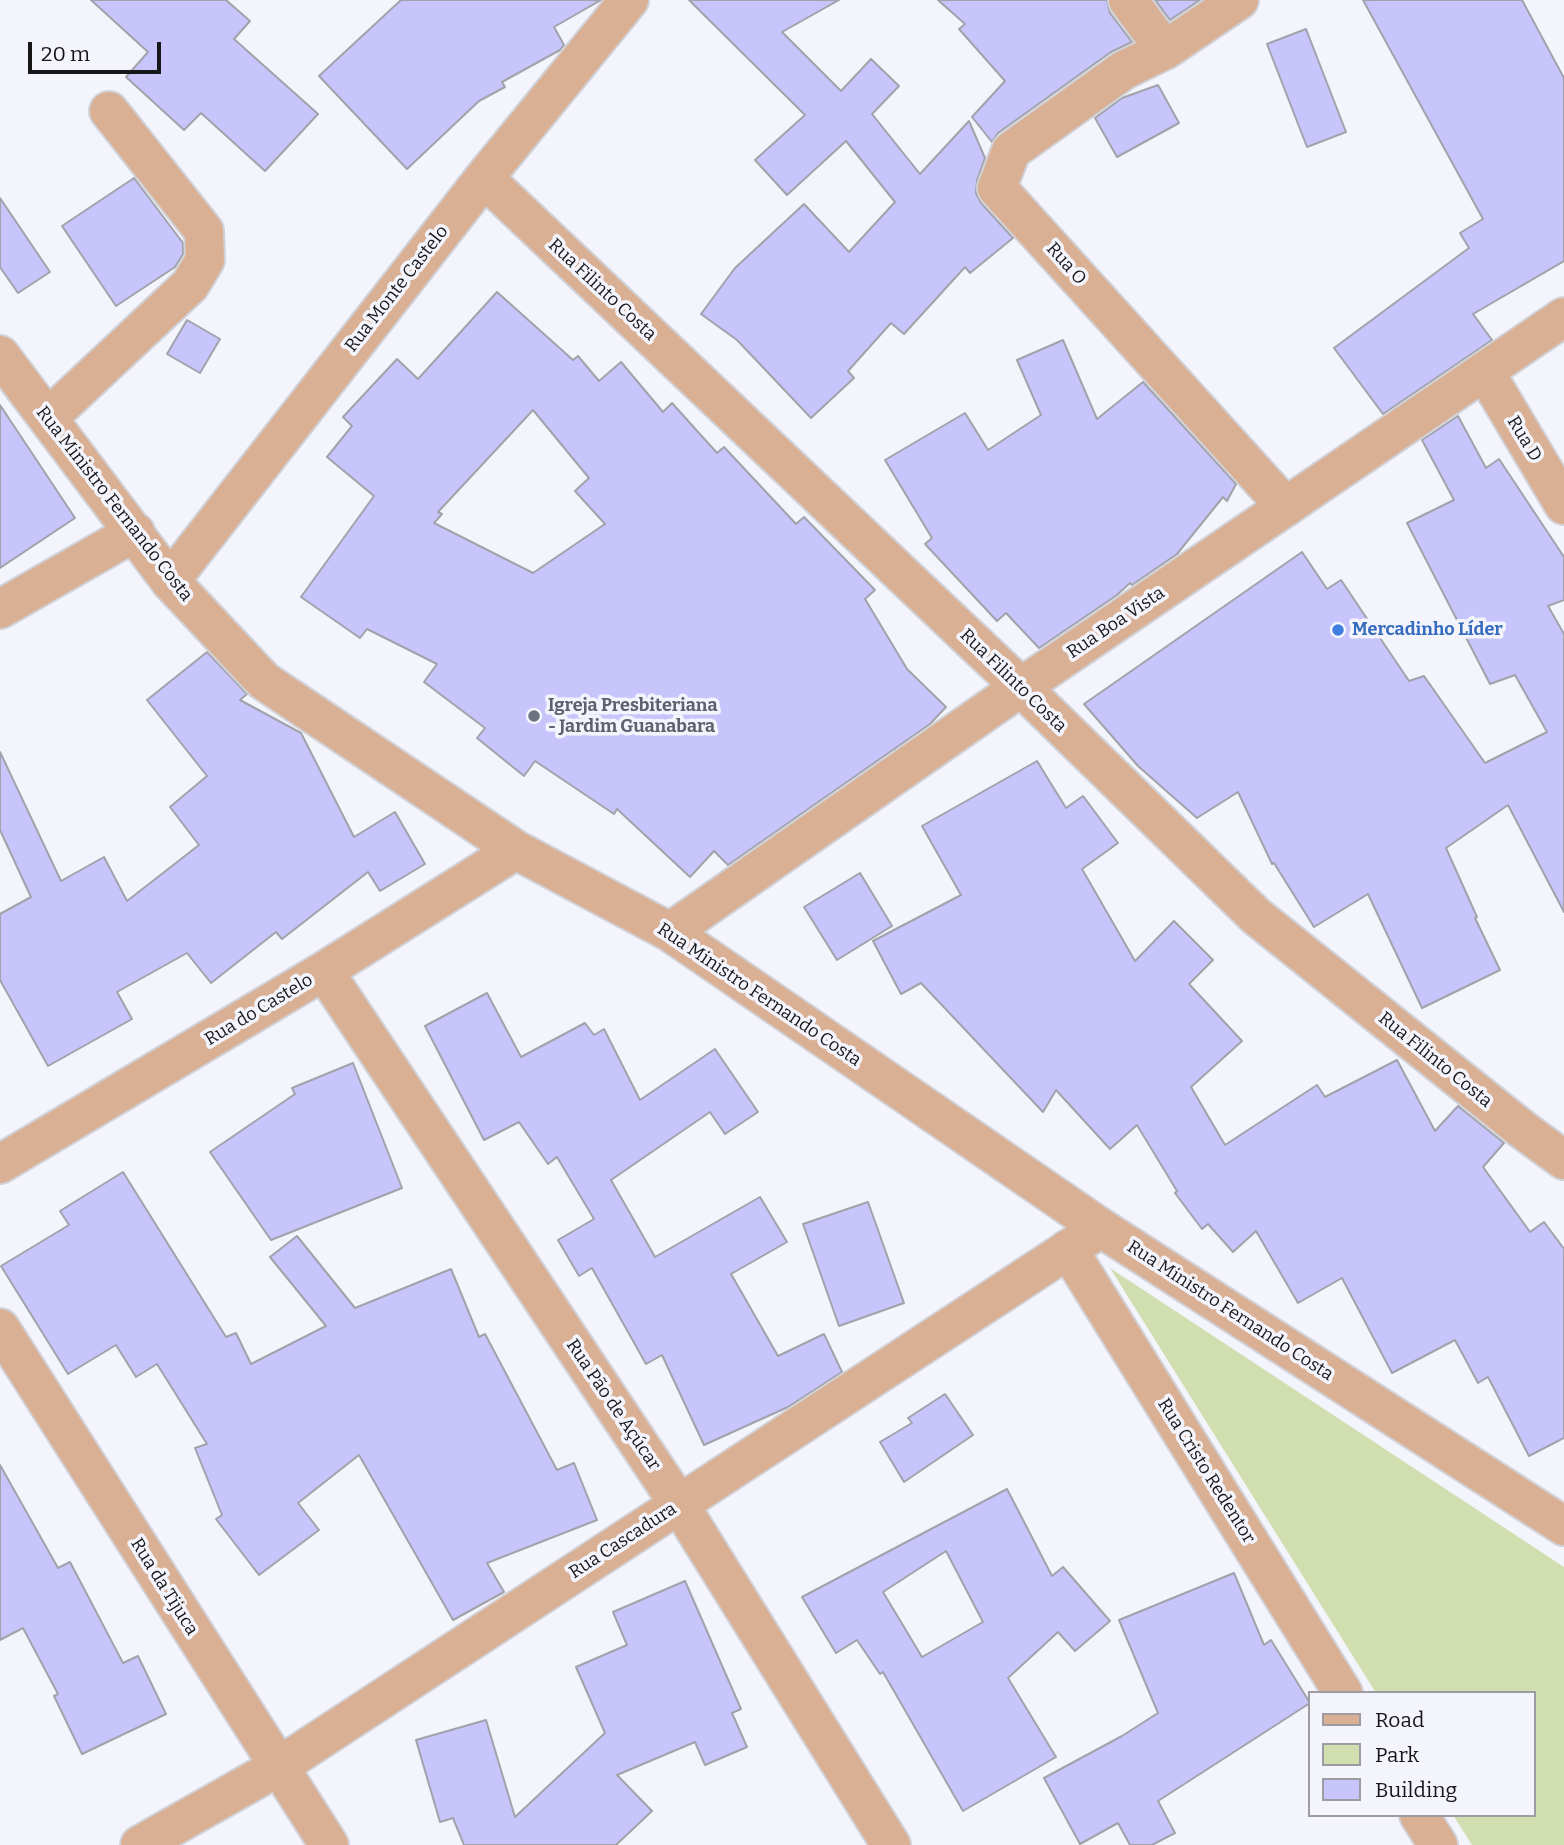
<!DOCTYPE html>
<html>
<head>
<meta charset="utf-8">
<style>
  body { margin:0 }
  #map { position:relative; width:1564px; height:1845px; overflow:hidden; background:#f4f4fc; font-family:Bitter,serif }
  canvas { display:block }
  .legend { position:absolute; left:1308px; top:1691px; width:228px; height:126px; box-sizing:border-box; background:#f4f4fc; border:2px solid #9c9ca2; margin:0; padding:9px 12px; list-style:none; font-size:21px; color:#17171a }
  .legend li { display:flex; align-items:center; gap:14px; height:35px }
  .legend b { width:35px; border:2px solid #9c9ca2 }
  .scale { position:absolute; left:28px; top:42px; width:133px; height:32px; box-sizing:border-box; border:4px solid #17171a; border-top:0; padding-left:9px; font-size:21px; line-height:24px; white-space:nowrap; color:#17171a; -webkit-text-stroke:5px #f4f4fc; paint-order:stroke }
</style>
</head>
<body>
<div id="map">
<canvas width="1564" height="1845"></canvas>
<ul class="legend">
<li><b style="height:9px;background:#d9b094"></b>Road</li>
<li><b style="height:19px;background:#d1deb0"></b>Park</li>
<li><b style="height:19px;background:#c8c5fc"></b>Building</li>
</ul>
<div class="scale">20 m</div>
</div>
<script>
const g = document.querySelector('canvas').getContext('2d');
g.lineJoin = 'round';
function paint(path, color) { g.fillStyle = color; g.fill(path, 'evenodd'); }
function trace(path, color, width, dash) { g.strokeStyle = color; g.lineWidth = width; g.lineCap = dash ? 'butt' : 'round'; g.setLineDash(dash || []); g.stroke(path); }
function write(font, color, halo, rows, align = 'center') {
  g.font = font + ' Bitter,serif'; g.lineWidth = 7; g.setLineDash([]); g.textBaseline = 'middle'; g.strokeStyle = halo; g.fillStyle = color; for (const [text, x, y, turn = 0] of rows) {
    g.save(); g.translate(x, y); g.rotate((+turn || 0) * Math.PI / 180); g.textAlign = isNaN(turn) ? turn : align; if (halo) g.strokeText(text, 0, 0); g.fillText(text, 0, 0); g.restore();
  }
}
const green = new Path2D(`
  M1110 1268 1564 1567V1845H1472L1453 1815H1534V1693H1376Z`);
const building = new Path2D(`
  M91 0H226L250 21 234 39 318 114 265 171 201 113 184 130 126 77 148 52Z
  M401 0H601L554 27 564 45 560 50 502 82 505 87 479 101 407 169 319 76Z
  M689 0H839L782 32 841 91 871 59 899 86 872 114 920 174 969 121 985 158 977 180 976 193 981 203 1013 238 970 273 965 267 904 334 891 323 848 371 854 378 811 418 737 340 701 314 735 268 804 204 849 252 895 202 846 141 787 195 755 160 805 115Z
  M938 0H1107L1110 13 1132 42 1111 52 998 133 992 142 972 117 1005 81 959 29 965 24Z
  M1155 0H1200L1170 20Z
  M1363 0H1522L1564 78V261L1473 314 1492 340 1383 414 1334 348 1469 248 1460 233 1483 219Z
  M1306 29 1346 132 1307 147 1267 44Z
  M1158 85 1179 123 1117 157 1095 118 1122 98Z
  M134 178 183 243V254L175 267 116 306 62 226Z
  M0 198 50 272 18 293 0 267Z
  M497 292 573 360 578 356 599 381 621 362 663 412 672 403 717 453 724 447 796 524 804 517 875 590 865 599 907 669 946 707 930 724 728 865 714 851 690 877 617 809 614 814 535 761 524 776 477 738 485 728 424 682 437 664 367 629 360 638 301 597 374 496 327 457 352 426 343 417 397 359 418 379ZM533 410 589 478 575 491 605 524 533 573 434 523 442 514 438 512Z
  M187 320 220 339 200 373 167 354Z
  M1063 340 1097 419 1143 382 1236 484 1227 501 1223 497 1177 554 1132 585 1130 583 1117 595 1039 648 1006 613 997 621 925 544 932 538 885 460 965 413 988 450 1041 415 1017 360Z
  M0 405 75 518 0 568Z
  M1458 416 1486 468 1499 459 1564 557V600L1548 606 1564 634V912L1508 805 1446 848 1477 917 1475 918 1500 970 1422 1008 1368 894 1314 927 1274 863 1272 864 1238 792 1197 818 1138 766 1084 704 1302 552 1327 589 1341 580 1409 681 1424 676 1485 763 1547 732 1515 675 1490 684 1407 523 1454 500 1422 440Z
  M207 652 247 694 240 700 301 733 354 837 395 812 425 864 380 891 368 872 282 939 276 932 211 983 187 953 117 992 132 1019 48 1066 0 980V914L31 897 0 830V752L61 881 104 857 127 901 199 845 170 807 207 776 147 700Z
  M1037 761 1066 808 1083 796 1118 843 1082 869 1135 961 1174 921 1213 960 1189 984 1242 1041 1191 1087 1225 1145 1317 1085 1325 1097 1397 1060 1435 1131 1458 1106 1504 1143 1483 1167 1530 1232 1544 1222 1564 1249V1438L1529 1456 1488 1377 1478 1383 1455 1340 1392 1373 1342 1278 1298 1303 1256 1231 1233 1252 1208 1224 1202 1229 1175 1193 1177 1191 1137 1125 1110 1149 1056 1090 1043 1112 921 983 901 994 873 941 961 895 922 826Z
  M860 873 892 926 837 960 804 907Z
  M487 993 521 1057 585 1023 594 1035 604 1029 640 1100 715 1049 758 1112 725 1134 710 1112 611 1180 655 1257 760 1197 787 1242 731 1274 778 1356 824 1334 842 1372 788 1407 704 1445 662 1355 646 1364 592 1268 579 1276 558 1240 594 1219 557 1157 548 1164 519 1122 484 1140 425 1026Z
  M353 1063 402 1188 271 1240 210 1152 295 1094 292 1088Z
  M123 1172 226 1337 236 1333 251 1364 326 1326 270 1257 297 1236 355 1308 451 1269 479 1337 485 1334 557 1470 574 1463 597 1520 487 1563 504 1592 453 1620 359 1455 298 1503 319 1530 259 1575 216 1519 222 1515 195 1448 207 1444 157 1364 136 1377 116 1345 68 1374 1 1266 69 1225 60 1211Z
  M868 1202 904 1303 839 1326 803 1224Z
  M945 1394 973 1435 904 1482 880 1442 912 1423 908 1418Z
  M0 1465 58 1568 70 1562 123 1663 138 1656 166 1714 82 1754 54 1696 58 1694 23 1628 0 1640Z
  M1007 1489 1052 1576 1063 1567 1110 1621 1075 1651 1058 1632 1008 1678 1056 1757 963 1811 883 1672 880 1674 857 1640 836 1653 802 1597ZM946 1551 983 1622 922 1657 883 1592Z
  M1234 1573 1264 1645 1271 1640 1310 1703 1158 1801 1175 1833 1152 1845H1130L1118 1823 1080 1844 1044 1778 1122 1736 1158 1713 1119 1620Z
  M685 1581 741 1709 732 1713 747 1747 705 1765 695 1742 617 1775 652 1811 616 1845H464L453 1818 440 1822 416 1740 486 1720 515 1817 605 1733 576 1667 627 1645 613 1612Z`);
const minor = new Path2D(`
  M1128 0 1165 50
  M1239 0 1165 50 1124 70 1011 151 997 188 1286 507
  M484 178 1021 687 1256 916 1523 1130 1564 1160
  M0 355 170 581 264 681 516 850 670 932 1101 1228 1564 1526
  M1485 372 1564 505
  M48 418 190 285 205 260 204 231 109 111
  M170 581 484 178 629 0
  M0 609 135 532
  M670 932 1021 687 1564 317
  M324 971 679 1504 891 1845
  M0 1164 324 971 516 850
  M1068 1249 1343 1693
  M0 1328 329 1845
  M1419 1815 1438 1845
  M140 1845 278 1767 1101 1228`);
const markers = [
  [1338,630,7,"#3f7fe0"],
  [534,716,7,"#6b7280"]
];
const streetNames = [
  ["Rua O",1066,264,48],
  ["Rua Monte Castelo",397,289,-52],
  ["Rua Filinto Costa",602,290,43],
  ["Rua D",1524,439,59],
  ["Rua Ministro Fernando Costa",114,504,52],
  ["Rua Boa Vista",1116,623,-34],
  ["Rua Filinto Costa",1013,681,44],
  ["Rua Ministro Fernando Costa",759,995,34],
  ["Rua do Castelo",259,1010,-31],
  ["Rua Filinto Costa",1435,1060,39],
  ["Rua Ministro Fernando Costa",1230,1311,33],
  ["Rua Pão de Açúcar",613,1405,56],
  ["Rua Cristo Redentor",1206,1471,58],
  ["Rua Cascadura",623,1541,-33],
  ["Rua da Tijuca",164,1587,58]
];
const shopNames = [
  ["Mercadinho Líder",1352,630]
];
const worshipNames = [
  ["Igreja Presbiteriana",548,706],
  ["- Jardim Guanabara",548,727]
];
paint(green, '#d1deb0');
paint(building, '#c8c5fc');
trace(building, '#a2a2aa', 2);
trace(minor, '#d1d1d8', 42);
trace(minor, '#d9b094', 38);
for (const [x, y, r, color] of markers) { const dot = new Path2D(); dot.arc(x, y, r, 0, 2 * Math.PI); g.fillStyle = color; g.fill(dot); trace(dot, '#f4f4fc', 2.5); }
write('18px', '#17171a', '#f4f4fc', streetNames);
write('bold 18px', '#366cbe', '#f4f4fc', shopNames, 'left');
write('bold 18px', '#5b616d', '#f4f4fc', worshipNames, 'left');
</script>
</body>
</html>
